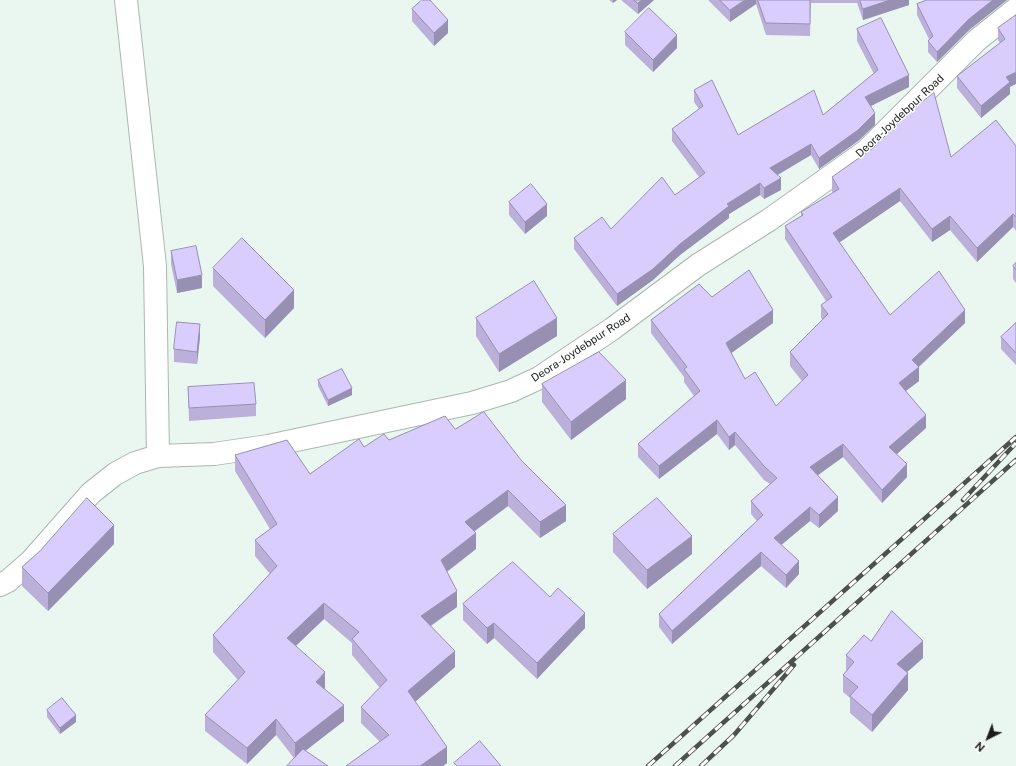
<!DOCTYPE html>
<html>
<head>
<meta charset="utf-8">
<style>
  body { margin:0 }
  #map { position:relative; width:1016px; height:766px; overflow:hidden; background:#eaf6f0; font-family:"Public Sans",sans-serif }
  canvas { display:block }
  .north { position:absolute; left:968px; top:718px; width:40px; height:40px; -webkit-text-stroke:3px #fff; paint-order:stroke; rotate:222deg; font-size:11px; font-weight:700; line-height:16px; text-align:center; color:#191d1b }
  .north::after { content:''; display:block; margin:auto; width:14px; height:18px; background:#191d1b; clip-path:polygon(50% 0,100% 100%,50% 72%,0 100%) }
</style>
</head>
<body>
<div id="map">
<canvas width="1016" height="766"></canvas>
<div class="north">N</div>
</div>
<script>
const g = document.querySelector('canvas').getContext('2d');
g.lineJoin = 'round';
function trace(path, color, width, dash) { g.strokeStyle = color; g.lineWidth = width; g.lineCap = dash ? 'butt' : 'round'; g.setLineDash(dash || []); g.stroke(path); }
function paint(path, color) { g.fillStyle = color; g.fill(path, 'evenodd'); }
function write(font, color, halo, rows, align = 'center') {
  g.font = font + ' "Public Sans",sans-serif'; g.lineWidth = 3; g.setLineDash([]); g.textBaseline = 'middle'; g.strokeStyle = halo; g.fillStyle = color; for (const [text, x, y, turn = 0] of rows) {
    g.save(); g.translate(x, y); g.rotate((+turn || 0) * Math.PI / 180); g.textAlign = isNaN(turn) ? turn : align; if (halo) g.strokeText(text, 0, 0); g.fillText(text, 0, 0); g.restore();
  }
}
const minor = new Path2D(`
  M126 0 155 266 158 456
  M0 585 8 581 31 561 91 493 115 474 135 463 158 456 214 454 268 446 472 403 511 391 539 378 612 329 698 265 769 220 866 151 977 40 1016 9`);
const rail = new Path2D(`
  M963 500 1016 443
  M648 766 1016 437
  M675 766 1016 460
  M701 766 734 735 794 665`);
const wall = new Path2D(`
  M609 0H617L613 3Z
  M621 0H654L638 14Z
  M708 0H909V5L863 20 857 3H811L810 36 766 35 756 4 730 22Z
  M927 0H1007L969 30 937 62 928 52V41L929 39 917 15V4Z
  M412 9 448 33 434 46 412 21Z
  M1016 15 1010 87V94L981 118 957 88V76L1000 43 998 40V28Z
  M857 29 909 87 870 106 875 125 858 141 819 169 811 155 778 175 781 190 764 199 760 195 729 214V218L680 255 653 280 617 306 574 249V238L611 229 675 195 699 177 672 141V129L699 109 694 102V90L738 135 823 115 874 74 857 41Z
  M625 32 677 48 653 72 625 45Z
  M1016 146V231L1013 227 977 262 950 230 932 242 900 201 839 242 890 315 965 323 919 367V381L906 391 926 428 897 454 907 477 882 503 843 457 817 475 838 511 819 528 810 521 781 545 799 574 786 588 761 566 672 644 659 627V614L757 521 751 514V501L770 484 764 480 735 445 729 450 717 434 659 479 638 457V444L694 396 684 382V377L651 333V320L712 297 773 323 731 353 745 379 776 406 802 381 790 366V352L823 320 821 318V305L826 301 785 239V226L801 216V212L833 193 832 191V177L951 157Z
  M509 202 547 216 525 234 509 215Z
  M171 251 202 288 177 293 171 264Z
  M1016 263V283L1013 279V266Z
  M213 268 294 308 265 338 213 286Z
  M476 318 557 336 499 372 476 336Z
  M1016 323V365L1001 349V337Z
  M200 337 197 364 174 362V349Z
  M318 380 352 395 328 406 318 386Z
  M542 384 626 399 571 440 542 402Z
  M188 387 256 404V416L189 421Z
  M455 429 566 521 540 538 508 506 475 531 476 549 447 572 457 607 431 626 455 667 415 702 447 763 443 766H346L380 742 361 723V707L380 688 352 655V643L324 619 296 646 325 689 344 721 294 758 276 735 247 764 205 731V715L238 680 213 652V635L270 574 255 556V540L270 529 235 471V455L310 474 364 447 389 440Z
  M613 534 692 554 647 589 613 552Z
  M114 544 48 611 22 586V567Z
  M550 597 585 628 537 679 494 638 487 644 463 620V604Z
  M871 641 923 658 907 672 908 690 872 732 850 713V698L843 692V675L846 671V655Z
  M47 710 76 722 60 734 47 717Z`);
const shadedWall = new Path2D(`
  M613 0H617L613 3Z
  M642 0H654L638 14V3Z
  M745 0H756V4L730 22V10Z
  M890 0H909V5L863 20V9Z
  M993 0H1007L969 30 937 62V52L969 19Z
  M448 20V33L434 46V33Z
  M677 35V48L653 72V60Z
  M1016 72V84L1010 87V94L981 118V106L1006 77Z
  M909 75V87L865 109V97Z
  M875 113V125L858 141 819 169V158Z
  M811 144V155L770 179V168Z
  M781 178V190L764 199V188Z
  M760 183V195L729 214V218L680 255 653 280 617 306V294L680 244 727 204Z
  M900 188V201L833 247V233Z
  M547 204V216L525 234V222Z
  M1013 214V227L977 262V248Z
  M950 216V230L932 242V229Z
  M202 275V288L177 293V280Z
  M294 290V308L265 338V320Z
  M773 310V323L726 357V343Z
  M965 310V323L913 372 919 367V381L899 396V383L912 360Z
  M557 318V336L499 372V354Z
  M200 324V337L197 364V352Z
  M626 380V399L571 440V422Z
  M352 388V395L328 406V400Z
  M926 415V428L889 461V447Z
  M717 420V434L659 479V466Z
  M735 432V445L729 450V437Z
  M843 444V457L810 481V467Z
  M907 464V477L882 503V490Z
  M508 490V506L465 538V522Z
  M838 497V511L819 528V515Z
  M566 505V521L540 538V522Z
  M810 507V521L774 551V538Z
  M114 525V544L48 611V593Z
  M476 533V549L441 576V560Z
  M692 536V554L647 589V570Z
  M761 552V566L672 644V631Z
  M799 561V574L786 588V575Z
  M457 591V607L421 632V616Z
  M324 603V619L287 654V638Z
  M585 613V628L537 679V663Z
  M494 623V638L487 644V628Z
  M923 641V658L897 681V664Z
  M455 651V667L408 708V691Z
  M325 672V689L316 698V682Z
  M908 673V690L872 732V715Z
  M344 705V721L295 759V743Z
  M76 715V722L60 734V728Z
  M276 719V735L247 764V748Z
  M447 747V763L443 766H420Z`);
const building = new Path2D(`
  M422 0H430L448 20 434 33 412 9Z
  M634 0H642L638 3Z
  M720 0H745L730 10Z
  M758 0H810V24L766 23Z
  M860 0H890L863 9Z
  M927 0H993L969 19 937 52 928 41 933 36 917 4Z
  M649 8 677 35 653 60 625 32Z
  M1016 15V72L1006 77 1010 82 981 106 957 76 1005 39 998 28Z
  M881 18 909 75 865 97 875 113 858 130 819 158 811 144 770 168 781 178 764 188 760 183 727 204 729 206 680 244 653 269 617 294 574 238 602 217 611 229 662 177 675 195 705 173 672 129 703 106 694 90 712 80 738 135 814 90 823 115 878 70 857 29Z
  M934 93 951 157 996 120 1016 146V217L1013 214 977 248 950 216 932 229 900 188 833 233 890 315 939 271 965 310 912 360 919 367 899 383 926 415 889 447 907 464 882 490 843 444 810 467 838 497 819 515 810 507 774 538 799 561 786 575 761 552 672 631 659 614 763 515 751 501 777 478 764 466 735 432 729 437 717 420 659 466 638 444 700 391 684 369 687 367 651 320 699 284 712 297 749 270 773 310 726 343 745 379 755 372 776 406 808 375 790 352 828 314 821 305 832 297 785 226 803 215 801 212 839 189 832 177 873 148 908 113Z
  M531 184 547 204 525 222 509 202Z
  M242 238 294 290 265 320 213 268Z
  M196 246 202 275 177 280 171 251Z
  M1016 263V270L1013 266Z
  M534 281 557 318 499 354 476 318Z
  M177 322 200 324 197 352 174 349Z
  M1016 323V353L1001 337Z
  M599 352 626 380 571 422 542 384Z
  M342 369 352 388 328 400 318 380Z
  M254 383 256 404 189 408 188 387Z
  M484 412 521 460 566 505 540 522 508 490 465 522 476 533 441 560 457 591 421 616 455 651 408 691 447 747 420 766H346L389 735 361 707 387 680 352 639 359 632 324 603 287 638 325 672 316 682 344 705 295 743 276 719 247 748 205 715 245 672 213 635 277 566 255 540 277 524 235 455 287 440 310 474 359 439 364 447 384 434 389 440 445 416 455 429Z
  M87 498 114 525 48 593 22 567 40 551Z
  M657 498 692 536 647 570 613 534Z
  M513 562 550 597 558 588 585 613 537 663 494 623 487 628 463 604Z
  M892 611 923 641 897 664 908 673 872 715 850 696 858 687 843 675 854 662 846 655 864 635 871 641Z
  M62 698 76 715 60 728 47 710Z
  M480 741 501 766H457L454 763Z
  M303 749 328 766H287Z`);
const streetNames = [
  ["Deora-Joydebpur Road",900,116,-43],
  ["Deora-Joydebpur Road",581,348,-33]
];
trace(minor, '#abb7b1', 24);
trace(minor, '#fff', 22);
trace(rail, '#4b514e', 4.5);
trace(rail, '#fff', 3, [9]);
paint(wall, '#bbb0da');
paint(shadedWall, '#9890b2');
paint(building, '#d9cdfe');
trace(building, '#9890b2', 1);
write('11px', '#191d1b', '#fff', streetNames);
</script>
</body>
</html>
